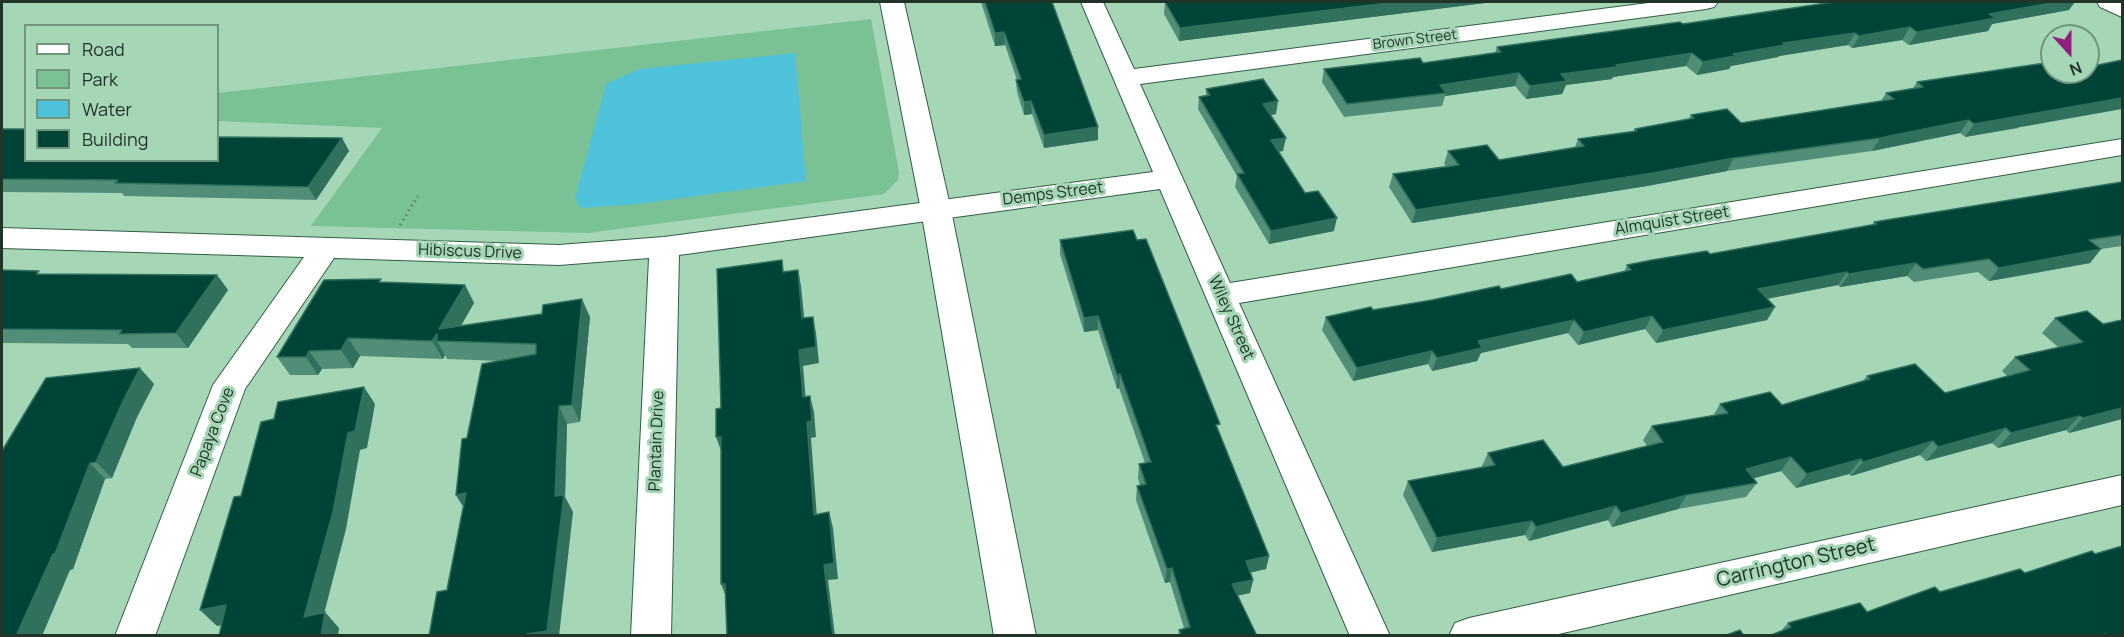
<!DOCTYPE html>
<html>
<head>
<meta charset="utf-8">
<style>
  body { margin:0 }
  #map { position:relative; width:2124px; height:637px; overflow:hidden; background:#a5d6b6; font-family:Manrope,sans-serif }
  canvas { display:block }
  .frame { position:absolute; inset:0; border:3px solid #203427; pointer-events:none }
  .legend { position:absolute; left:24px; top:24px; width:195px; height:138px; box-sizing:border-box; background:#a5d6b6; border:2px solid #70957d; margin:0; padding:8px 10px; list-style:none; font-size:18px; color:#203427 }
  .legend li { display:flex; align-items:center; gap:12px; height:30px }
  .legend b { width:30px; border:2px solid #70957d }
  .north { position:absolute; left:2040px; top:24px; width:60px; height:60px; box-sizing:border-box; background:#a5d6b6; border:2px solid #70957d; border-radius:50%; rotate:159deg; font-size:16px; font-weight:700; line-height:24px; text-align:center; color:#203427 }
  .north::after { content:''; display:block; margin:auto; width:21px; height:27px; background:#921f7f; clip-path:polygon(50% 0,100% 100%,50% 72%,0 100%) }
</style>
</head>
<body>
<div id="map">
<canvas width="2124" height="637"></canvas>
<div class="frame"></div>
<ul class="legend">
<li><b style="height:8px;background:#fff"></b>Road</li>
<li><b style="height:16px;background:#7ac295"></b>Park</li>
<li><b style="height:16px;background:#4ec1db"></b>Water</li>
<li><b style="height:16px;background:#004438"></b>Building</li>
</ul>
<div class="north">N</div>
</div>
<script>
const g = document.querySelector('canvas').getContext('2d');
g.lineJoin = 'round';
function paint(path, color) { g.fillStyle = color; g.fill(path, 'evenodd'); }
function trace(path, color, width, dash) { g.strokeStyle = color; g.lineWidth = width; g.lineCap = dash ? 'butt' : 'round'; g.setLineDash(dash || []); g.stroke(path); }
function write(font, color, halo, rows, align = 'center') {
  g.font = font + ' Manrope,sans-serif'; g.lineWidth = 6; g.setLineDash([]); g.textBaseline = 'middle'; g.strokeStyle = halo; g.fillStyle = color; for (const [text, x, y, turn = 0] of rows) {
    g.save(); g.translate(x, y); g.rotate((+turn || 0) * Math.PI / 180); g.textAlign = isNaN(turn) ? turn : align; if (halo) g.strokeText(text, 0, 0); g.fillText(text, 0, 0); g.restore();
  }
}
const green = new Path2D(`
  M871 19 899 173 898 180 884 194 588 233 311 226 382 128 218 121V93Z`);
const water = new Path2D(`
  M795 53 806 181 638 204 581 208 575 199 606 84 640 69Z`);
const path = new Path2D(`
  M400 225 418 196`);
const street = new Path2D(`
  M1081 2H1103L1134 69 1656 2H1718L1714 7 1706 9 1140 84 1230 283 2122 139V155L1239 303 1390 636H1350L1160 189 679 255 671 636H631L649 258 559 265 334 258 245 389 155 636H115L213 385 304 257 2 248V228L559 245 664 237 1153 172Z
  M2097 2H2122V17L2100 7Z
  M2122 475V505L1550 636H1449L1455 623 1469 618Z`);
const secondary = new Path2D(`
  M880 2H904L951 210 1036 636H994L921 210Z`);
const wall = new Path2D(`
  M981 2H1052L1098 127V140L1044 148 1032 114 1024 115 1017 92 1016 80H1017L1005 45 995 46Z
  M1165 2H1493L1179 41 1164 14Z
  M2069 10 1992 24 1988 31 1909 45 1902 40 1852 48 1848 45 1779 56 1778 57 1731 66 1729 69 1697 75 1686 66 1613 77 1612 79 1566 85 1562 94 1526 99 1515 86 1445 96 1442 106 1344 117 1322 82 1324 69 1423 63 1495 53 1497 47 1683 24Z
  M1917 82 2019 128 1965 137 1960 133 1872 151 1727 171 1647 186 1412 223 1389 187 1393 174 1446 166 1444 164 1448 151 1499 160 1575 147 1578 139 1633 132 1635 129 1689 119 1691 115 1741 123 1881 101 1886 93 1913 88Z
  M1206 89 1276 114 1271 115 1283 151 1278 152 1305 193 1334 231 1269 244 1235 187 1237 176 1198 109 1199 97 1206 95Z
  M2 129 26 160 342 138 349 151 316 200 124 196 122 193 2 192Z
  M2122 182V246L2101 249 2090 263 2030 274 1989 281 1978 272 1914 282 1907 276 1840 287 1838 285 1767 299 1775 307 1767 320 1656 343 1645 329 1578 345 1568 333 1481 353 1477 361 1432 371 1428 364 1353 381 1322 330 1326 317 1373 310 1501 289 1577 282 1624 272 1627 265 1710 254 1872 225 1874 222Z
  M1060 240H1137L1219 431 1269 556 1266 569 1250 573 1253 580 1250 593 1237 596 1257 636H1178L1179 630 1184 628 1170 582 1165 583 1136 500 1137 486 1140 485 1138 478 1139 464 1145 463 1119 388 1117 389 1098 330 1084 332 1060 254Z
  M2 270 42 274 217 275 228 290 188 348H132L128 344 2 343Z
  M382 282 465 285 474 303 461 326 590 317 580 422 567 424 565 497 573 512 447 590 464 508 456 495 467 438 501 361 447 359 445 355 443 359 360 356 353 368 322 369 318 375H290L277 357Z
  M2087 311 2122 419 2069 433 2066 430 1998 448 1992 443 1926 461 1920 455 1851 476 1849 474 1796 488 1781 471 1753 478 1757 483 1746 497 1678 509 1612 527 1608 520 1529 541 1525 535 1432 552 1403 495 1408 481 1481 468 1488 453 1563 467 1647 446 1643 440 1652 426 1713 416 1720 404 1782 405 1862 382 1867 376 1945 393 2007 376 2002 371 2015 357 2058 347 2042 333 2055 318Z
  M154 384 137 417 112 478 105 479 73 569 70 570 2 451Z
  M2095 554 2122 636H1769L1781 631 1788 623 1867 612 1940 592 2025 573Z`);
const shadedWall = new Path2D(`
  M1396 2H1493L1179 41 1180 28Z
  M2057 2H2075L2069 10 1992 24 1988 31 1909 45 1917 32 1989 14Z
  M1910 27 1902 40 1852 48 1859 36Z
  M1004 32 1005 45 995 46V33Z
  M1855 33 1848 45 1779 56 1778 57 1731 66 1729 69 1697 75 1703 62 1733 54 1783 43Z
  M1692 53 1686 66 1613 77 1612 79 1566 85 1562 94 1526 99 1530 86 1561 74Z
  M1519 73 1515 86 1445 96 1446 93 1440 85Z
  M2122 98V109L1965 137 1974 124Z
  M1031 101 1032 114 1024 115V102Z
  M1278 101 1276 114 1262 117 1263 104Z
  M1969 120 1960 133 1872 151 1880 138Z
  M1098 127V140L1044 148V135Z
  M342 138 349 151 316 200 308 187Z
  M1286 138 1283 151 1269 153 1271 140Z
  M1734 158 1727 171 1647 186 1412 223 1416 210Z
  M1337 218 1334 231 1269 244 1271 231Z
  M2101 249 2090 263 1989 281 1999 268Z
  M1916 263 1907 276 1840 287 1849 274Z
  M798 270 801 286 806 335 802 318Z
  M1847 272 1838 285 1750 302 1758 289Z
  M217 275 228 290 188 348 176 333Z
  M465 285 474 303 452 341 439 329Z
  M582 299 590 317 580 422 572 405Z
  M1775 307 1767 320 1656 343 1663 330Z
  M1098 316V330L1084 332V318Z
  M1652 316 1645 329 1578 345 1584 332Z
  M813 317 816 333 819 363 803 366 807 413 803 397 799 350Z
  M1574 320 1568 333 1481 353 1477 361 1432 371 1437 358 1478 341Z
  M437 334V341L445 355 443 359 432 341Z
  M348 338 360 356 353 368 341 350Z
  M309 351 322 369 318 375 306 357Z
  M1432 351 1428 364 1353 381 1357 368Z
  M140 368 154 384 137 417 112 478 96 462 123 401Z
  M1120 374 1119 388 1117 389V375Z
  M364 387 375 404 367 448 360 450 346 529 319 633 304 617 348 433Z
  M810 396 814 412 816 437 811 438 818 531 814 515 807 422Z
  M559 406 567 424 565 497 573 512 559 636H527L555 496Z
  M2122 408V419L2069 433 2083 418Z
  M2080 416 2066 430 1998 448 2011 433Z
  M2006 428 1992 443 1926 461 1938 447Z
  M716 437H721L722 453Z
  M1933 441 1920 455 1851 476 1863 462Z
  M1791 457 1781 471 1736 483 1746 469Z
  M1861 459 1849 474 1796 488 1807 474Z
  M90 463 105 479 73 569 70 570 42 636H16Z
  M466 493 467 513 456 495Z
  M1687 495 1678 509 1612 527 1621 513Z
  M1616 506 1608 520 1529 541 1536 527Z
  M829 512 833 528 838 579 828 580 835 636H833L824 565Z
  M1532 521 1525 535 1432 552 1437 538Z
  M1269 556 1266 569 1243 574 1246 561Z
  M1172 568 1170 582 1165 583 1167 569Z
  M1253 580 1250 593 1229 597 1232 584Z
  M721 584H725L727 599Z
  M226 605 242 621 217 626 200 610Z
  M325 612 339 628 338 636H321Z`);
const building = new Path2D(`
  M985 2H1052L1098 127 1044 135 1031 101 1024 102 1016 80 1021 79 1004 32 995 33Z
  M1165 2H1396L1180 28Z
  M1834 2H2057L1989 14 1996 18 1917 32 1910 27 1859 36 1855 33 1783 43 1785 45 1733 54 1735 56 1703 62 1692 53 1616 65 1617 67 1561 74 1567 81 1530 86 1519 73 1440 85 1446 93 1347 104 1324 69 1420 58 1423 63 1501 52 1497 47 1680 22 1683 24Z
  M2122 60V98L1974 124 1969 120 1880 138 1734 158 1653 173 1416 210 1393 174 1459 165 1448 151 1487 145 1499 160 1584 146 1578 139 1637 131 1635 129 1694 118 1691 115 1727 109 1741 123 1894 99 1886 93 1923 87 1917 82 2052 62V72H2088V67Z
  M1263 79 1278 101 1263 104 1286 138 1271 140 1305 193 1318 191 1337 218 1271 231 1237 174 1244 173 1199 97 1210 95 1206 89Z
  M2 129H26V160H218V137L342 138 308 187 115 183 118 180 2 179Z
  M2122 182V235L2089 240 2101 249 1999 268 1989 259 1923 269 1916 263 1849 274 1847 272 1758 289 1775 307 1663 330 1652 316 1584 332 1574 320 1478 341 1482 348 1437 358 1432 351 1357 368 1326 317 1371 307 1373 310 1432 300 1499 286 1501 289 1571 274 1577 282 1631 270 1627 265 1652 260 1707 251 1710 254 1877 224 1874 222Z
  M1133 230 1137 240 1146 239 1220 424 1216 425 1269 556 1246 561 1253 580 1232 584 1257 636H1182L1179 630 1190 627 1172 568 1167 569 1137 486 1146 484 1139 464 1151 462 1120 374 1117 375 1098 316 1084 318 1060 240Z
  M782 260 783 272 798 270 802 318 813 317 816 347 799 350 803 397 810 396 812 421 807 422 814 515 829 512 834 563 824 565 833 636H727L725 584H721V437H716V409L721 408 717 269Z
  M2 270 39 271 36 274 217 275 176 333 119 334 122 330 2 329Z
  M381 279 379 282 465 285 439 329 542 314 543 305 582 299 572 405 559 406 555 496 564 495 547 631 527 634V636H429L437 592 447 590 466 493 456 495 462 439 467 438 482 364 536 354V344L437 341V334L432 341 348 338 341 350 309 351 306 357H277L324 280Z
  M2087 311 2103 324 2122 320V408L2083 418 2080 416 2011 433 2006 428 1938 447 1933 441 1863 462 1861 459 1807 474 1791 457 1746 469 1757 483 1687 495 1621 513 1616 506 1536 527 1532 521 1437 538 1408 481 1495 465 1488 453 1543 440 1563 467 1663 442 1652 426 1728 413 1720 404 1770 392 1782 405 1870 379 1867 376 1915 364 1945 393 2030 370 2015 357 2083 342 2055 318Z
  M140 368 123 401 96 462 90 463 55 554H53L16 636H2V451L46 378Z
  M364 387 355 431 348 433 333 512 304 617 325 612 321 636H219L226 605 200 610 234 497 241 496 261 422 274 419 278 402Z
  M2122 546V636H2108L2106 634 2099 636H1769L1791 627 1788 623 1860 603 1867 612 1935 587 1940 592 2020 569 2025 573 2092 551 2095 554Z
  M1740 630 1744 636H1724Z`);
const farStreetnames = [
  ["Brown Street",1415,40,-7]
];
const streetNames = [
  ["Demps Street",1053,194,-7],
  ["Almquist Street",1672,221,-9],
  ["Hibiscus Drive",470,252,2],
  ["Wiley Street",1231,318,66],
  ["Papaya Cove",213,432,-69],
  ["Plantain Drive",657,441,-88]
];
const nearStreetnames = [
  ["Carrington Street",1796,563,-13]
];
paint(green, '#7ac295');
paint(water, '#4ec1db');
trace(street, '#325f44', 2);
trace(secondary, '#325f44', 2);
trace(path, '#62846e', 3, [1.5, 4]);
paint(street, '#fff');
paint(secondary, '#fff');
paint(wall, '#528d77');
paint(shadedWall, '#32705e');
paint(building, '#004438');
trace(building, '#32705e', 1.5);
write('14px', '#203427', '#a5d6b6', farStreetnames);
write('16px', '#203427', '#a5d6b6', streetNames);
write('20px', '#203427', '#a5d6b6', nearStreetnames);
</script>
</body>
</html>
